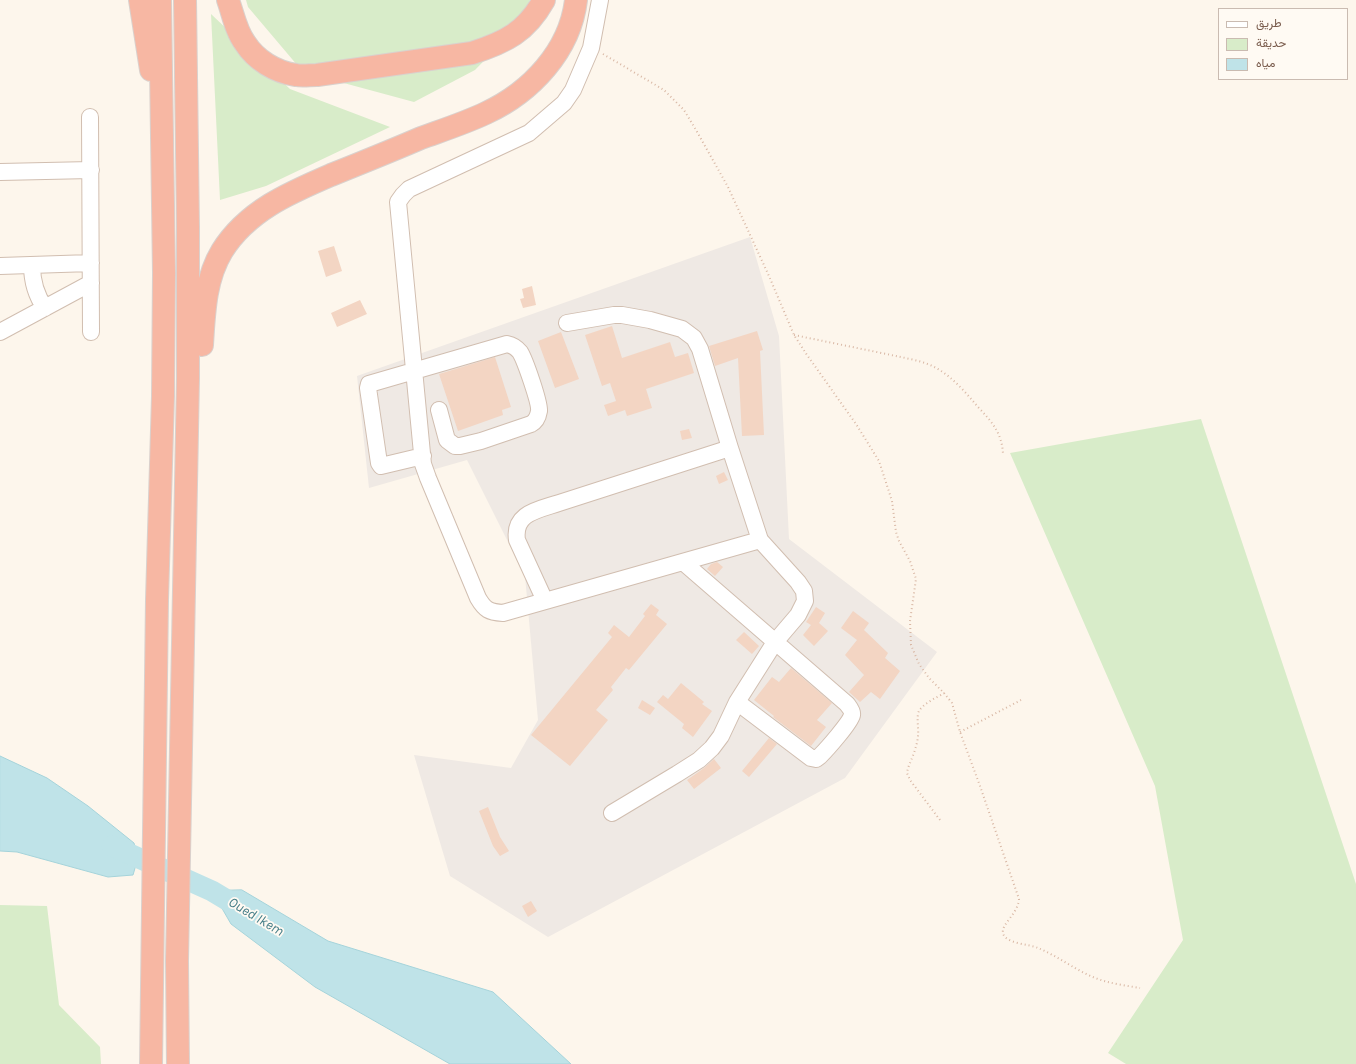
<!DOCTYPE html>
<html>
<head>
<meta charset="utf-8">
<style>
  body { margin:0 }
  #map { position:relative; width:1356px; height:1064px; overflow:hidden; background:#fdf6ec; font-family:Karla,Vazirmatn,sans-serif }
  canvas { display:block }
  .legend { position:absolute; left:1218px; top:8px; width:130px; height:72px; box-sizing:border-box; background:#fffaf3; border:1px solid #cabbb1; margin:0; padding:5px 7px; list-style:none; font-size:12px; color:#7a5c4d }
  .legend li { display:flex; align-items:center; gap:8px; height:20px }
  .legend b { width:20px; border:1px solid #cabbb1 }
</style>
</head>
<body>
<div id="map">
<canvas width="1356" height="1064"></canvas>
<ul class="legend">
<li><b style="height:5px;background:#fff"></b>طريق</li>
<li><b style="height:11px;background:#d8ecc9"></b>حديقة</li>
<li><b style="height:11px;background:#bfe3e8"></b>مياه</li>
</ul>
</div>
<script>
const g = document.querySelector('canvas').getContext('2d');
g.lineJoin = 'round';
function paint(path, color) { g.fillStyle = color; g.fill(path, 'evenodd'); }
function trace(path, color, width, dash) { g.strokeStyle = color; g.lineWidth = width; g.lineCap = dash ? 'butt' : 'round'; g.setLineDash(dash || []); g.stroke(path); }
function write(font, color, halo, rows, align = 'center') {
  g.font = font + ' Karla,sans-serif'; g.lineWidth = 3.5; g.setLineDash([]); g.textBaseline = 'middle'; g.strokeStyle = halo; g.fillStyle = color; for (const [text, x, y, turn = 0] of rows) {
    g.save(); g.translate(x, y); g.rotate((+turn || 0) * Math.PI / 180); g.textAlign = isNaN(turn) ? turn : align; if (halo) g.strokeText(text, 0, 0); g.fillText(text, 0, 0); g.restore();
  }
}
const industrial = new Path2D(`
  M750 237 779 336 789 539 937 652 845 778 548 937 450 876 414 755 511 768 538 720 525 576 467 460 369 488 357 376Z`);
const green = new Path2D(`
  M246 0H530L521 23 475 70 414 102 303 72 248 7Z
  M211 14 290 89 390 127 266 186 220 200Z
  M1201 419 1356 884V1064H1126L1108 1053 1183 940 1155 786 1010 453Z
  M0 905 47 906 59 1005 100 1047 101 1064H0Z`);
const water = new Path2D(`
  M0 756 47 778 88 806 134 843 138 858 133 875 108 877 17 852 0 851Z
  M242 890 328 941 493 992 571 1064H450L315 987 231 924 212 891Z`);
const river = new Path2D(`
  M112 846 212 891 237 906`);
const building = new Path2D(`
  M334 246 342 271 326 277 318 251Z
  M532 286 536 305 523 308 520 299 524 298 522 289Z
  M360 300 367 314 337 327 331 313Z
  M612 326 622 358 670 342 675 357 688 353 694 373 646 389 652 408 627 416 625 410 608 416 604 405 616 401 610 383 602 386 585 335Z
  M757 331 763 350 760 351 764 435 742 436 738 358 715 366 709 346Z
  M561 332 579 379 555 388 538 341Z
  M495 357 511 407 502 410 503 415 458 431 439 374Z
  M689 429 692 438 682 440 680 431Z
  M724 472 728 480 719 484 716 476Z
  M717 562 723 567 715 576 707 569 711 564Z
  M651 604 659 610 656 615 667 624 629 670 626 668 611 687 613 690 596 710 608 720 570 766 531 735 612 637 608 633 614 625 629 637 645 616 643 614Z
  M816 607 825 613 819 623 828 631 814 646 803 635 811 625 806 622Z
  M853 611 869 623 864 630 888 653 885 658 900 671 880 699 871 692 860 702 849 692 864 675 845 655 857 640 841 628Z
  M744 632 759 646 752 654 736 640Z
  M791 668 832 703 817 720 826 727 811 746 773 717 774 716 754 700 772 677 779 682Z
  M681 683 704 702 702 704 712 711 693 737 682 728 684 724 657 702 663 695 668 699Z
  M642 700 655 708 650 715 638 708Z
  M769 738 777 744 749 777 742 771Z
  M714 759 721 768 694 789 687 780 704 768Z
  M488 807 500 837 509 851 500 856 493 846 479 811Z
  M531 901 537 911 528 917 522 906Z`);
const path = new Path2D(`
  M603 54 664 90 684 110 696 130 728 187 769 276 794 335 807 355 856 424 879 461 892 501 896 532 899 541 910 561 916 579 910 621 911 645 919 664 929 678 944 693 952 703 960 732 980 786 1019 899C1018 914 1001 924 1003 933 1005 944 1030 944 1038 948 1060 957 1080 974 1104 981 1115 984 1128 986 1140 988
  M794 335C828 342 862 349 896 356 909 359 924 361 936 368 953 377 966 393 978 407 992 422 1002 433 1003 454
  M960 732 1021 700
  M940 820 910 780 907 773 908 768C912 758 917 747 918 736 919 729 916 717 919 711 924 703 936 698 944 693`);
const minor = new Path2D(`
  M600 0 591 48 573 90 564 103 529 133 409 189 403 195 398 202 423 464 428 478 478 598C485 610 489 612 503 613L760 540
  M90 117 91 332
  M0 172 91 170
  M32 265C32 281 35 294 45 308
  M0 266 91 263
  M0 332 91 283
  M423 456 381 466 379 463 368 388 369 384 507 344C512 345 516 347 520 352 525 360 540 403 539 411 538 417 535 422 531 424L481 441 460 446H455L447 440 439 410
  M683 562 847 704C849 707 853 711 852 715 850 723 827 749 820 756L816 759 811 758 737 702
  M545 601 517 540C513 513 538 510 559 503L730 448 700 349 694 338 682 329 650 320 622 315H614L567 323
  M612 813 677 774 699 760 712 748 721 736 737 702 775 642 798 615 805 601 804 591 798 582 760 540 730 448`);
const highway = new Path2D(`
  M140 0 151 70
  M228 0C233 14 236 31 245 43 256 60 275 72 296 75 302 76 310 75 317 75L472 53C506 42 526 32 544 0
  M202 345C204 313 205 279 222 251 247 211 289 193 331 175 361 163 391 151 421 138 443 130 465 123 486 113 531 92 570 51 576 0
  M151 1064 157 600 163 396 164 273 160 0
  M178 1064 177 961 188 378V228L185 0`);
const waterNames = [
  ["Oued Ikem",256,917,31]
];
paint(industrial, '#efe9e4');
paint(green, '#d8ecc9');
paint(water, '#bfe3e8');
trace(water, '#a5d3da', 1);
trace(river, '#bfe3e8', 21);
paint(building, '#f3d5c3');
trace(minor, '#d1beb0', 18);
trace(highway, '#dad1cd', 24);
trace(path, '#d9b8a5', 2, [1, 3]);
trace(minor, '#fff', 16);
trace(highway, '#f7b7a3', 22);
write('italic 14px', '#437c86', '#fffaf3', waterNames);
</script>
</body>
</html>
